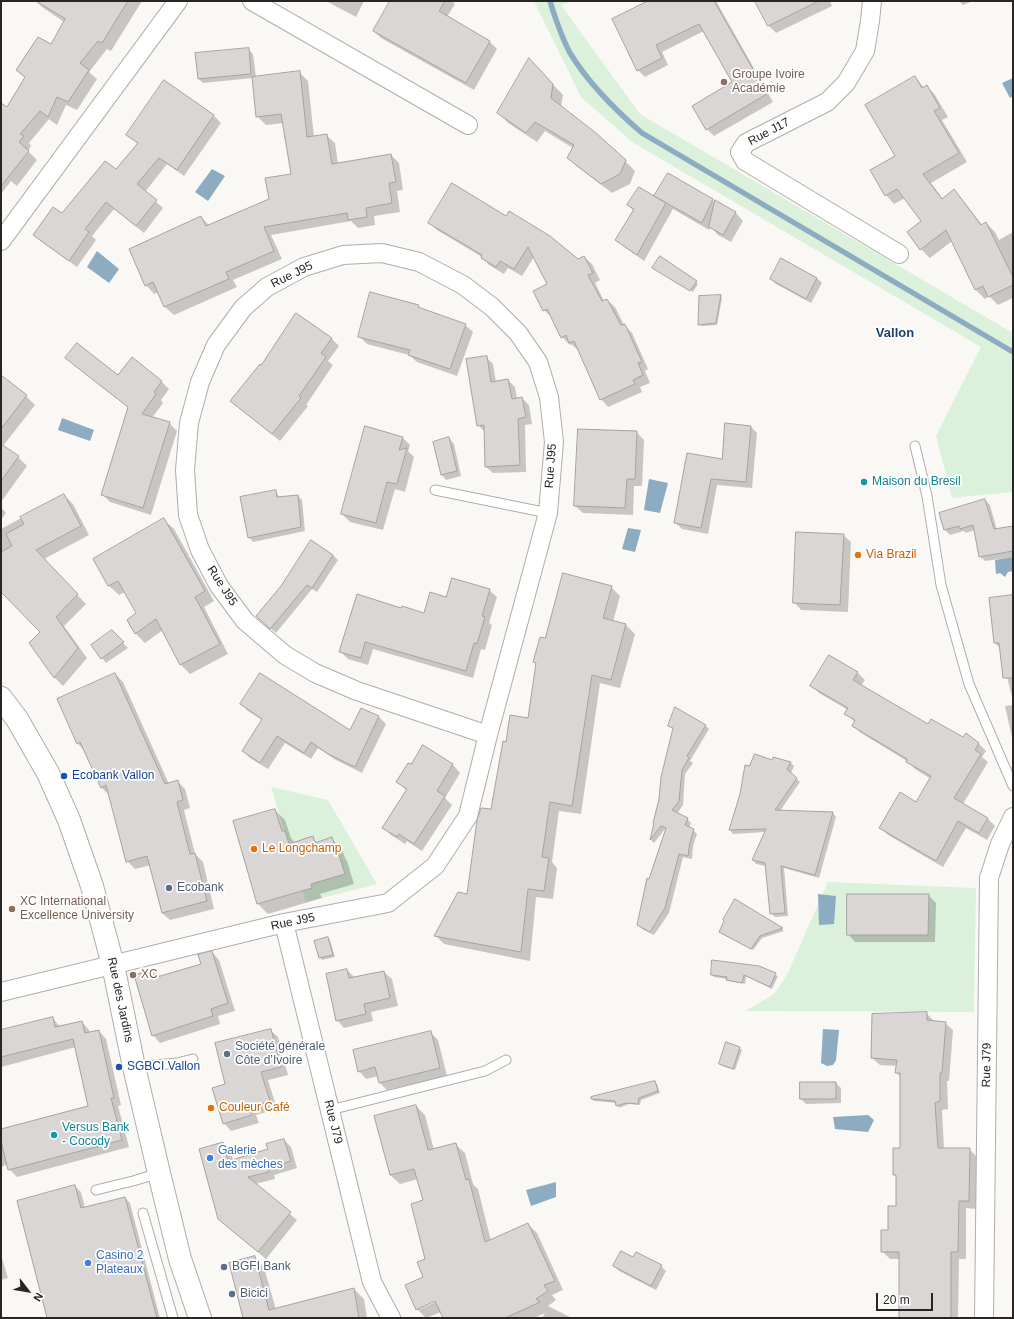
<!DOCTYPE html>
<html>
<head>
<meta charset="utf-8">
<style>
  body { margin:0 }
  #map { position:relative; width:1014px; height:1319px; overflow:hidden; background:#faf8f4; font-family:Arial,sans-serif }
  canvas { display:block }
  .frame { position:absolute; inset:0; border:2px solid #272625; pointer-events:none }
  .north { position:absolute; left:8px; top:1271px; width:40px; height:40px; -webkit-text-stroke:3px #fff; paint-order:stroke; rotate:121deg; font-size:11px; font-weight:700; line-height:16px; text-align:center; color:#272625 }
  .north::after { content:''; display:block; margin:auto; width:14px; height:18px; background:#272625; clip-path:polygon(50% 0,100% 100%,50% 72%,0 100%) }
  .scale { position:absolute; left:876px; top:1293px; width:57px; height:18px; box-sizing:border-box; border:2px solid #272625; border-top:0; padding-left:5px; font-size:12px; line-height:14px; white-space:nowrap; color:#272625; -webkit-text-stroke:3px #fff; paint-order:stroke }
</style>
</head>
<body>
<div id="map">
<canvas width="1014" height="1319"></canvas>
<div class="frame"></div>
<div class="north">N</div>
<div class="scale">20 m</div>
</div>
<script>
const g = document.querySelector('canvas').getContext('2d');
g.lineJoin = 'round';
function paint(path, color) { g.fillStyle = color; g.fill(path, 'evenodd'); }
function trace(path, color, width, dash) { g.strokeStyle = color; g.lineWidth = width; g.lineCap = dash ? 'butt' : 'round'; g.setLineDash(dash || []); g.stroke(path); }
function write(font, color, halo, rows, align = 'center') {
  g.font = font + ' Arial,sans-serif'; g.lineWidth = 3.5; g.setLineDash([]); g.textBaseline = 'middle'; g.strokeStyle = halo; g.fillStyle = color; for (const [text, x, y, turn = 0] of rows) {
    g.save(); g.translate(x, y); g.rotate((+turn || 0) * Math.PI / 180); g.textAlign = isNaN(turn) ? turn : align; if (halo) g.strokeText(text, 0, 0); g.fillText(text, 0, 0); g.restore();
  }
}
const green = new Path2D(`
  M534 1H572L561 5 640 114 1013 333V492L952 498 936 436 981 347 632 142 581 97Z
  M271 787 328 800 377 884 306 902Z
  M828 882 976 888 974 1012 745 1011 774 994 787 975Z`);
const water = new Path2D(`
  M1013 78V96L1010 98 1002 83Z
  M212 169 225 176 208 201 195 192Z
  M97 251 119 269 109 283 87 267Z
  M62 418 94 430 90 441 58 430Z
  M649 479 668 483 660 513 644 510Z
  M628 528 641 530 635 552 622 549Z
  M1013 557V571L1008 572 1005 577 1000 573 996 574 995 560Z
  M818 894 836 896 834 924 819 925Z
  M823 1029 839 1030 836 1060 833 1065 827 1066 821 1063Z
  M868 1115 874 1120 868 1132 835 1129 833 1117Z
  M556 1182V1197L531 1206 526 1190Z`);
const shadow = new Path2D(`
  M36 1H142L111 51 107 49 89 72 97 79 77 110 66 105 57 125 49 119 29 143 31 146 28 151 37 160 17 186 11 181 1 194V107L7 109 25 78 17 70 52 45 64 22 42 7Z
  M326 1H364L356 17Z
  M391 1H452L455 4 447 17 490 42 497 49 474 90 381 38 374 31Z
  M650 1H716L773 102 714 136 707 129 734 83 704 31 662 52 668 65 645 77 638 70Z
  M756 1H830L832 6 776 33 768 25Z
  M959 1H973L963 5Z
  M248 49 253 54 256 77 299 72 308 81 314 137 326 135 335 143 338 164 391 155 399 163 403 190 397 191 400 212 374 216 375 225 358 228 351 221 271 235 282 259 233 280 237 287 174 315 165 307 159 292 154 294 146 285 201 217 210 226 270 200 292 175 284 123 266 125 257 116 253 78 203 83 198 78Z
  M539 70 563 95 561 107 625 161 635 171 630 184 612 193 579 168 568 158 573 148 545 131 537 142 508 123 498 112Z
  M915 77 924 88 927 86 935 95 948 117 942 120 967 162 931 183 943 199 954 191 962 199 982 225 986 223 995 232 999 240 1013 232V298L998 305 989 296 985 299 976 290 952 241 930 258 921 249 908 232 922 221 905 198 894 204 886 195Z
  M213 115 221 123 184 176 167 164 145 192 163 208 144 233 114 209 92 236 96 240 77 267 42 242 34 235 63 215 116 171 138 144 127 135Z
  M452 185 578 260 584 257 592 264 600 280 595 283 604 301 607 300 615 307 624 325 632 333 648 369 645 371 650 383 640 387 642 392 608 407 601 399 579 350H578L571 344 570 345 562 337 552 318 544 310 548 284 534 257 522 276 508 268 504 274 489 265 482 257 437 230 430 223Z
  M655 197 712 200 715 202V201L736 213 743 221 731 242 718 235 711 227 709 230 673 209 644 261 623 246 617 239 634 211 628 205Z
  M782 260 817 278 822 283 811 303 776 284 771 279Z
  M656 270 696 282 698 284 693 292Z
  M720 296 722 298 717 325 702 326 699 324Z
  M418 306 422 309 465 325 473 332 457 376 417 362 409 355 367 344 359 336Z
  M331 338 339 346 328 361 333 365 306 405 308 406 280 441 239 408 261 366Z
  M486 357 493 364 496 382 508 380 515 387 517 399 522 398 529 405 532 424 525 425 526 472 493 473 486 467 485 432 478 425Z
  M67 358 118 376 162 382 169 389 161 400 163 403 152 418 169 423 177 431 151 515 110 502 102 494 129 408 74 365Z
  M1 377 26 396 35 405 3 446 18 457 27 466 1 502Z
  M751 427 757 433 752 488 717 485 708 534 682 529 675 522 722 460Z
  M636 432 644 440 642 486H634L633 515 583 513 575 506Z
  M402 437 410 445 408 451 414 457 405 492 395 489 383 530 350 522 342 514Z
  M449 438 454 444 461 476 446 480 441 474Z
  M275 491 280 498 298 496 302 500 305 531 253 542 249 537Z
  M64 495 73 504 89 535 44 559 86 604 64 626 87 658 63 686 54 677 41 632 1 590V529Z
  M985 500 990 505 997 530 1013 527V557L985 561 980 556 975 530 966 533 964 531 950 535 945 530 940 514Z
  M1 507 6 513 1 520Z
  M164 520 174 529 214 601 204 607 228 654 190 674 181 665 163 630 145 643 136 634 128 620 137 613 125 592 119 595 109 586 94 559Z
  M843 535 851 542 848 612 801 610 794 602Z
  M311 542 333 555 338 560 317 592 312 589 276 633 262 621Z
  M611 587 620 596 613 622 626 625 635 634 620 688 600 683 581 814 559 811 552 862 557 868 553 899 536 897 530 961 444 944 435 935 468 895 492 810 507 743 528 719 537 665 534 662 545 639Z
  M489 590 497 597 489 623 492 625 485 650 481 649 473 678 373 649 368 665 348 659 341 652 402 609 425 614 447 598Z
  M1013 596V701L1000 648 995 643Z
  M112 632 128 648 106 663 102 658Z
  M858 673 865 680 861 686 928 726 978 743 986 751 982 757 988 762 963 804 988 819 995 826 987 840 966 828 943 867 888 835 881 828 917 803 931 779 915 769 907 761 861 733 853 726 855 722 846 714 848 710 819 693 812 686Z
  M115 674 123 682 169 784 177 781 185 789 190 808 184 810 195 854 203 862 214 909 170 920 162 913 151 865 135 869 127 861 109 795 101 787 85 751 78 744Z
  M241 704 351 732 362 709 379 717 386 724 362 773 336 760 318 748 311 759 285 743 268 769 250 758 243 751 262 720 248 711Z
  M1013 705V742L1005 706Z
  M670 725H705L709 729 690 761 693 763 685 774 683 805 677 814 687 819 691 823 689 828 693 830 697 834 693 846 692 859 683 857 669 913 654 935 642 929 638 924 650 880 667 830 665 829 654 843 651 840 660 799 674 729Z
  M424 746 453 765 460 773 445 798 452 805 422 851 407 841 405 844 391 835 384 828 407 791 398 782 411 766Z
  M772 761 790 762 794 766 791 773 800 782 780 811 833 813 836 817 819 878 784 868 788 916 775 917 771 913 766 866 756 864 753 860 765 832 733 834 730 830 750 767Z
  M275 810 285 820 291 838 295 843 312 838 318 843 332 839 342 849 345 858 347 861 354 884 320 894 322 898 268 914 258 904 235 822Z
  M928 895 936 903 935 942H855L848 934Z
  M735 901 782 929 784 931 762 938 753 950 722 934 720 932Z
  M328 938 330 940 335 957 322 960 320 958 315 941Z
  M212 952 219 960 235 1011 218 1016 220 1024 160 1043 153 1035 154 970 161 977 202 964Z
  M759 967 778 976 772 989 746 976 745 984 730 981 727 979 714 977 712 975Z
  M347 970 355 978 384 972 392 979 398 1006 371 1012 373 1021 344 1028 337 1020Z
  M926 1013 934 1021 945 1023 953 1030 949 1081H947L948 1109 942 1110 944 1149H969L977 1157 976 1209 966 1208V1259H959L958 1318H900V1259H890L882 1251 897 1207V1178L894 1174 901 1149V1078L897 1073V1066L880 1065 872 1058Z
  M53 1018 60 1027 82 1022 89 1030 90 1033 99 1031 106 1039 121 1105 118 1106 129 1147 17 1177 9 1169 8 1164 1 1167V1130L89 1107 76 1047 1 1067V1031Z
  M270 1030 278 1037 288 1075 268 1080 277 1109 256 1115 259 1123 231 1131 224 1123 226 1084Z
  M430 1032 438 1040 447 1076 387 1090 380 1083 378 1076 366 1079 359 1071Z
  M739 1048 742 1050 735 1070 722 1066 720 1064Z
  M655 1082 657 1084 660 1093 641 1100 640 1105 629 1104 619 1108 617 1103 594 1101 592 1099Z
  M836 1083 841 1088V1103L806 1104 801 1099Z
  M416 1106 425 1115 434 1150 455 1144 465 1153 473 1184 478 1189 491 1241 528 1224 537 1233 563 1290 552 1295 556 1300 548 1306 572 1318H542L545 1313 534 1318H444L441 1312 426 1318 417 1309 425 1277 426 1259 424 1201 418 1179 400 1184 390 1175 375 1117ZM440 1298V1300L420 1309V1307Z
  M284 1140 291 1147 297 1168 274 1175 275 1179 255 1184 297 1220 266 1259 218 1219 223 1143 230 1150 233 1160 269 1150Z
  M75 1186 81 1192 85 1208 125 1198 130 1203 160 1318H48Z
  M1 1255 8 1278 1 1280Z
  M254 1257 264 1267 276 1310 354 1289 364 1299 367 1318H244Z
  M633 1259 661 1266 666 1271 656 1290 619 1271 614 1266Z`);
const stream = new Path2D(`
  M550 1C554 15 563 40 570 53 589 84 614 109 642 133L1013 352`);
const building = new Path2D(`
  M36 1H128L102 43 98 41 80 63 89 70 68 102 57 97 48 117 40 111 20 134 24 136 19 142 29 151 1 186V103L7 107 25 77 16 70 38 37 51 44 65 19Z
  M390 1H445L439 11 490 41 466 83 373 31Z
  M648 1H714L767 94 706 130 692 106 732 82 699 24 656 45 662 58 637 71 612 19Z
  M755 1H819L768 26Z
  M249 48 251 74 198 79 195 53Z
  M529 58 553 84 551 98 596 133 626 160 620 174 601 184 567 158 574 145 535 122 526 133 497 113Z
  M300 71 307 137 327 134 332 164 391 154 396 182 389 183 392 203 366 208 367 217 348 220 347 213 264 227 274 251 226 272 229 279 164 307 153 282 145 286 129 249 201 216 206 226 269 199 265 178 291 174 281 114 256 117 252 77Z
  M915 76 922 88 927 85 940 108 934 111 959 153 923 174 942 199 954 189 981 225 986 222 1013 277V285L988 297 983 286 975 290 946 230 920 250 907 232 921 221 897 189 885 196 870 170 895 156 865 105Z
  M164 80 214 115 177 170 159 158 137 184 157 200 136 226 106 202 85 229 89 232 69 261 33 235 53 207 62 213 105 161 116 169 138 143 126 135Z
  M668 173 713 199 702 223 654 196Z
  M452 183 506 216 509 211 550 236 578 259 584 256 593 273 588 275 602 301 607 299 621 325 625 324 642 362 638 363 643 375 633 380 635 384 600 400 574 341 569 343 566 335 561 338 547 309 543 311 533 291 547 284 528 247 514 269 500 261 496 267 481 258 482 255 428 223Z
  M639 187 666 203 637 255 615 240 634 209 627 205Z
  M715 200 736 212 723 235 709 227Z
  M660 256 697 281 690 291 652 268Z
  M781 258 817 278 806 299 770 279Z
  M370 292 419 305 418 307 466 324 450 369 408 355 410 350 358 337Z
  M721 295 716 323 698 325 699 296Z
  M296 313 332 338 321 353 326 357 299 396 301 398 272 434 230 401 260 364 261 365Z
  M77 343 118 375 132 357 162 381 154 392 156 394 142 414 170 422 143 508 101 495 128 407 65 358Z
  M487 356 491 382 508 379 512 399 522 397 526 417 518 419 520 465 485 467 484 425 477 426 466 359Z
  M1 375 27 395 1 429Z
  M725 423 751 426 746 482 711 479 701 528 674 523 687 453 722 459Z
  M365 426 403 437 399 450 407 448 397 484 387 482 376 523 341 514Z
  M578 429 637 431 635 479H627L625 508 574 506Z
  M449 437 457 471 441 475 433 442Z
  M1 444 19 456 1 481Z
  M276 490 277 497 298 495 301 527 248 538 240 497Z
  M64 494 81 526 36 550 78 594 56 617 78 648 54 678 29 643 40 632 1 592V552L12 546 6 534 24 524 20 517Z
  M985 499 994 529 1013 526V551L979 557 973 525 960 529 959 526 944 530 939 513Z
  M164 518 205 591 195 597 220 644 180 665 156 619 135 634 127 620 136 613 118 581 108 586 93 559Z
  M796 532 844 534 840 605 793 603Z
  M311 540 333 555 312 588 307 585 270 629 256 616 281 586Z
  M563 573 612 586 603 618 626 624 611 680 592 675 572 806 550 802 542 857 549 858 544 891 528 889 521 952 434 936 458 892 467 894 477 820 481 808 491 809 503 741 506 742 510 715 528 718 536 663 533 662 540 637 545 638Z
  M452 578 490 589 482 616 485 617 477 644 474 643 466 671 365 642 361 658 339 652 357 594 401 608 402 606 424 613 430 592 446 597Z
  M1013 595V678H1003L999 643H994L989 598Z
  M112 630 124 642 101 659 91 645Z
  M829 655 858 672 853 680 928 724 931 719 963 737 966 733 979 743 975 750 981 754 954 798 988 818 979 833 958 821 936 861 879 828 900 792 916 802 931 776 906 762 907 759 852 726 855 720 844 714 848 708 810 686Z
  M115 673 165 784 178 780 183 800 177 802 190 854 195 853 207 901 162 913 147 856 126 862 106 785 101 788 80 742 77 744 57 699Z
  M260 673 350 730 361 708 379 716 355 767 328 754 311 742 304 753 277 736 260 763 242 751 262 719 240 704Z
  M675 707 706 725 687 756 689 758 682 770 679 801 672 810 688 818 685 825 694 829 690 842 688 856 679 854 665 908 650 932 637 925 647 878 649 879 666 828 661 826 650 840 654 823H653L659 799 661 777 673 728 668 726Z
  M423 745 453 764 437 791 445 796 414 844 399 834 397 837 382 828 407 789 396 782 408 763 411 764Z
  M755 754 772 760 773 757 791 762 787 769 797 778 775 810 833 812 815 875 781 866 785 913 770 914 765 863 752 860 766 829 729 830 740 794 745 765 749 766Z
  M275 809 282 831H285L289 844 313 836 315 843 332 837 336 850 337 849 345 874 311 884 312 888 257 904 233 821Z
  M847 894H929L928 935H847Z
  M735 899 783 928 760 936 751 949 719 932 724 921 723 920Z
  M328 937 333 955 319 958 314 941Z
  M212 951 228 1003 211 1009 213 1016 152 1036 134 975 155 969 157 977 201 964 198 955Z
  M712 960 759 966 776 973 770 987 744 975 742 983 726 980 727 977 711 975Z
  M347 969 349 978 384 971 390 998 364 1004 366 1014 336 1021 326 974Z
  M927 1012V1020L946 1022 942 1073H940V1101L935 1103 938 1148H970L969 1201H959L958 1252H951V1318H899V1252H881V1230H888V1206H896V1175H893V1148H900V1073H895L897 1060 871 1058 872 1014Z
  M53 1017 55 1027 82 1021 85 1033 99 1030 114 1098H111L122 1140 8 1170 1 1141V1129L88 1106 73 1039 1 1057V1030Z
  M271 1029 281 1067 261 1072 270 1101 249 1107 252 1115 223 1124 212 1088 225 1084 215 1043Z
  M431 1031 440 1068 379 1083 375 1067 358 1072 353 1050Z
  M726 1042 740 1047 733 1069 719 1064Z
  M655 1081 658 1091 639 1098 638 1104 626 1103 616 1106 615 1101 591 1099V1097Z
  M800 1082H836V1099H800Z
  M416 1105 428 1150 456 1143 466 1180 469 1179 485 1242 528 1223 555 1281 544 1285 548 1291 536 1299 540 1302 505 1318H443L435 1301 416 1310 405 1285 423 1277 417 1262 425 1259 411 1204 423 1200 414 1169 390 1175 374 1116Z
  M284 1139 291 1161 268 1168 269 1172 248 1177 291 1212 258 1252 218 1219 199 1149 223 1142 228 1161 268 1149 266 1144Z
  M75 1185 81 1208 125 1197 157 1318H47L17 1201Z
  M621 1251 633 1257 636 1252 662 1265 651 1286 613 1266Z
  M255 1256 269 1310 354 1288 359 1318H243L229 1263Z`);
const service = new Path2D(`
  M915 446 927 496 941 585 969 684 1013 786
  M435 490 548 513
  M134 1067 177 1063 193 1059
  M330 1110 485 1071 506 1060
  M96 1190 133 1181 159 1173
  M143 1213 173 1318`);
const minor = new Path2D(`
  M252 1 468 125
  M872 1 870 21 865 51 846 83 827 102 746 143 740 152 745 161 899 254
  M1 241 178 1
  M284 923 372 1282 391 1318
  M1 992 284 923 388 903 435 866 468 816 488 735 548 513 554 442 549 397 538 362 518 333 492 307 463 285 419 262 382 253 343 255 304 267 267 287 243 308 216 345 200 382 189 423 185 470 188 515 200 550 219 586 245 621 285 655 315 673 357 691 488 735
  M984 1318 989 878 1000 844 1013 817`);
const secondary = new Path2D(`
  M1 698 17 719 48 773 69 820 92 886 113 965 134 1067 159 1173 180 1259 200 1318`);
const markers = [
  [724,82,4,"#8d6e63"],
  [864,482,4,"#0f9aa8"],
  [858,555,4,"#e8710a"],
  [64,776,4,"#1a4fb4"],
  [254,849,4,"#e8710a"],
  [169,888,4,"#5c6f8a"],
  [12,909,4,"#8d6e63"],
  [133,975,4,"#8d6e63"],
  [227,1054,4,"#5c6f8a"],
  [119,1067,4,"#1a4fb4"],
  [211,1108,4,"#e8710a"],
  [54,1135,4,"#0f9aa8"],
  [210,1158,4,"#3f7fe0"],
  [88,1263,4,"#3f7fe0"],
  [224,1267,4,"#5c6f8a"],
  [232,1294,4,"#5c6f8a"]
];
const educationNames = [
  ["Groupe Ivoire",732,75],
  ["Académie",732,89],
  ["XC International",20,902],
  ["Excellence University",20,916],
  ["XC",141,975]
];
const streetNames = [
  ["Rue J17",769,132,-28],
  ["Rue J95",292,275,-26],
  ["Rue J95",551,466,-86],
  ["Rue J95",222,586,57],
  ["Rue J95",293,922,-12],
  ["Rue des Jardins",120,1000,78],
  ["Rue J79",987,1065,-89],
  ["Rue J79",333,1122,76]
];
const cultureNames = [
  ["Maison du Bresil",872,482],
  ["Versus Bank",62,1128],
  ["- Cocody",62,1142]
];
const foodNames = [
  ["Via Brazil",866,555],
  ["Le Longchamp",262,849],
  ["Couleur Café",219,1108]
];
const transitNames = [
  ["Ecobank Vallon",72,776],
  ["SGBCI Vallon",127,1067]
];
const serviceNames = [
  ["Ecobank",177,888],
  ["Société générale",235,1047],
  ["Côte d’Ivoire",235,1061],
  ["BGFI Bank",232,1267],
  ["Bicici",240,1294]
];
const shopNames = [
  ["Galerie",218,1151],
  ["des mèches",218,1165],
  ["Casino 2",96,1256],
  ["Plateaux",96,1270]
];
const neighbourhoodNames = [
  ["Vallon",895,333]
];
paint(green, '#dcf1db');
paint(water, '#8dacc1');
paint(shadow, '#0003');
trace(stream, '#8dacc1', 5.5);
paint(building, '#dbd6d6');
trace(building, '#a7a2a1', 1);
trace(service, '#b0adaa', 11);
trace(minor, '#b0adaa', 20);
trace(secondary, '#b0adaa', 24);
trace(service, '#fff', 9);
trace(minor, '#fff', 18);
trace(secondary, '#fff', 22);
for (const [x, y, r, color] of markers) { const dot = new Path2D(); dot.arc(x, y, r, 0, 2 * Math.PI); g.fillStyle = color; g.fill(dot); trace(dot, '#fff', 1.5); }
write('12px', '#785e54', '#fff', educationNames, 'left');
write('12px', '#272625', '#fff', streetNames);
write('12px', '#0d838f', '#fff', cultureNames, 'left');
write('12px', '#c56008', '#fff', foodNames, 'left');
write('12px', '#164399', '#fff', transitNames, 'left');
write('12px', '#4e5e75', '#fff', serviceNames, 'left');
write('12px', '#366cbe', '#fff', shopNames, 'left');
write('bold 13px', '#1a4175', '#fff', neighbourhoodNames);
</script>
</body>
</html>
